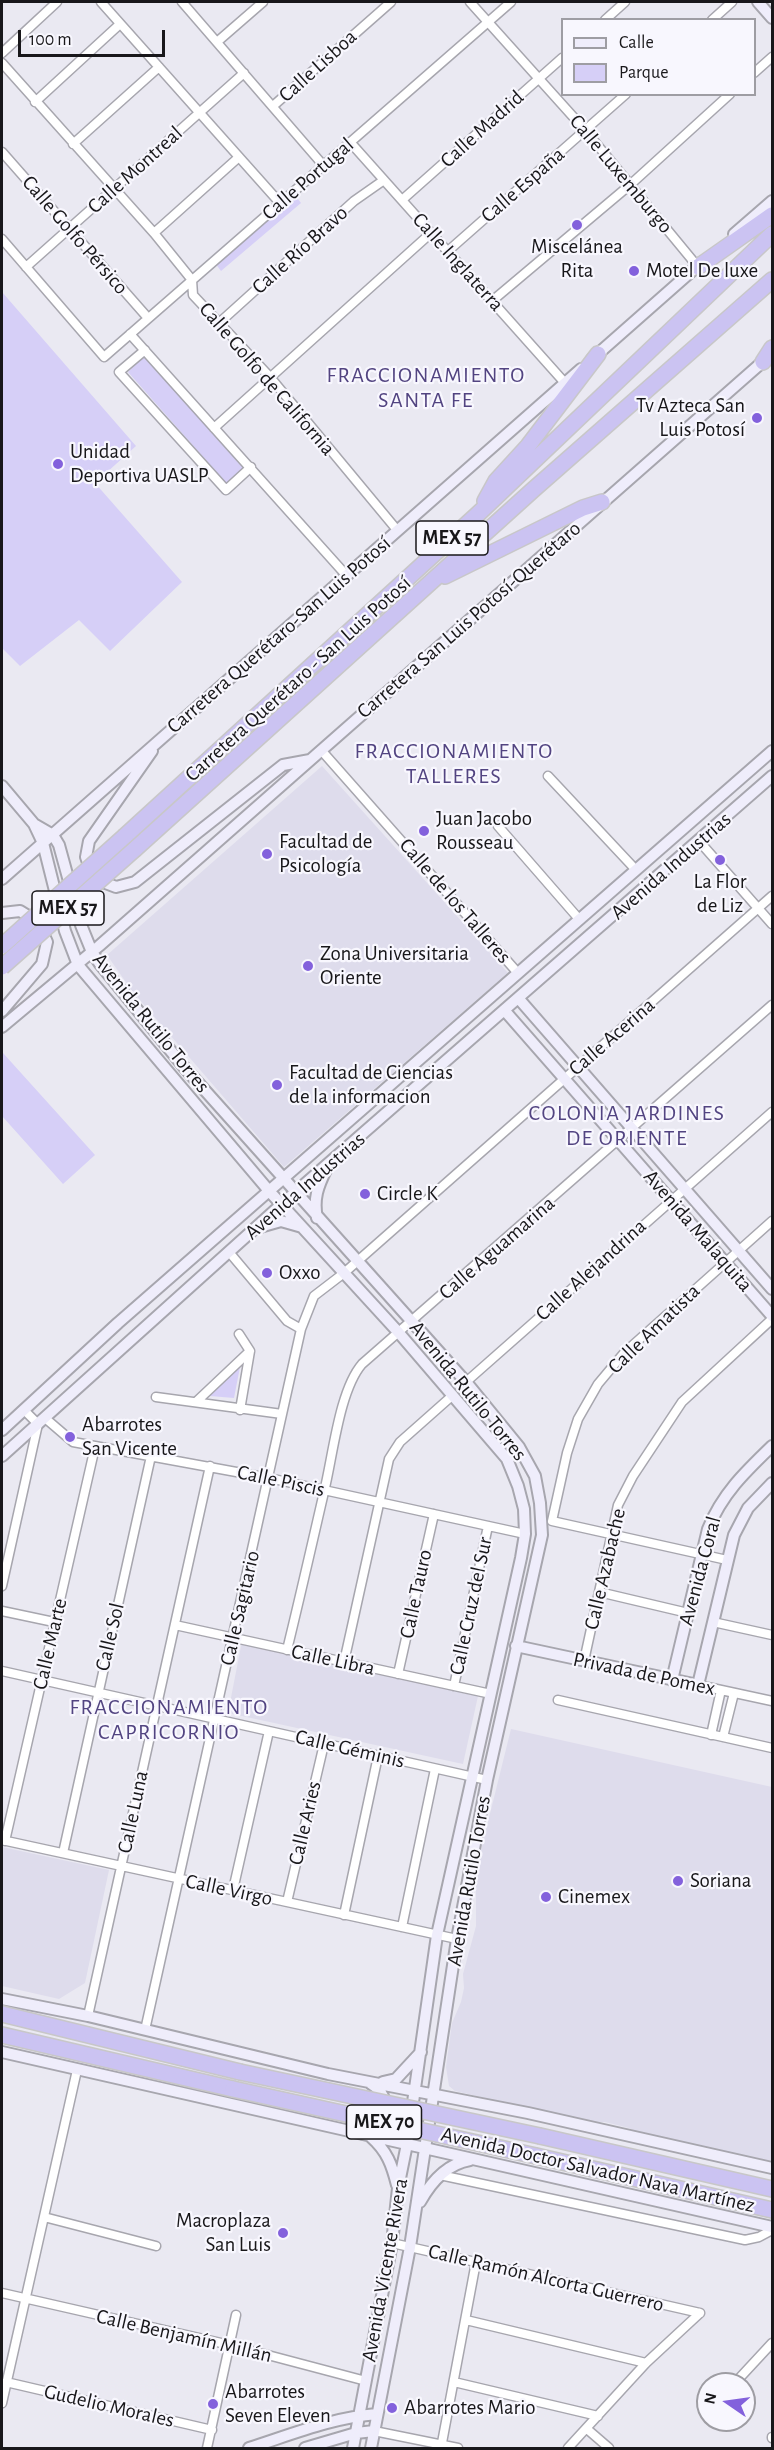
<!DOCTYPE html>
<html>
<head>
<meta charset="utf-8">
<style>
  body { margin:0 }
  #map { position:relative; width:774px; height:2450px; overflow:hidden; background:#eae9f2; font-family:"Alegreya Sans",sans-serif }
  canvas { display:block }
  .frame { position:absolute; inset:0; border:3px solid #18171a; pointer-events:none }
  .legend { position:absolute; left:561px; top:18px; width:195px; height:78px; box-sizing:border-box; background:#f8f7fe; border:2px solid #9e9da3; margin:0; padding:8px 10px; list-style:none; font-size:18px; color:#18171a }
  .legend li { display:flex; align-items:center; gap:12px; height:30px }
  .legend b { width:30px; border:2px solid #9e9da3 }
  .north { position:absolute; left:696px; top:2372px; width:60px; height:60px; box-sizing:border-box; background:#f8f7fe; border:2px solid #9e9da3; border-radius:50%; rotate:283deg; font-size:16px; font-weight:700; line-height:24px; text-align:center; color:#18171a }
  .north::after { content:''; display:block; margin:auto; width:21px; height:27px; background:#8361dc; clip-path:polygon(50% 0,100% 100%,50% 72%,0 100%) }
  .scale { position:absolute; left:18px; top:30px; width:147px; height:27px; box-sizing:border-box; border:3px solid #18171a; border-top:0; padding-left:8px; font-size:18px; line-height:21px; white-space:nowrap; color:#18171a; -webkit-text-stroke:4px #f8f7fe; paint-order:stroke }
</style>
</head>
<body>
<div id="map">
<canvas width="774" height="2450"></canvas>
<div class="frame"></div>
<ul class="legend">
<li><b style="height:8px;background:#efedfb"></b>Calle</li>
<li><b style="height:16px;background:#d6cff7"></b>Parque</li>
</ul>
<div class="north">N</div>
<div class="scale">100 m</div>
</div>
<script>
const g = document.querySelector('canvas').getContext('2d');
g.lineJoin = 'round';
function paint(path, color) { g.fillStyle = color; g.fill(path, 'evenodd'); }
function trace(path, color, width, dash) { g.strokeStyle = color; g.lineWidth = width; g.lineCap = dash ? 'butt' : 'round'; g.setLineDash(dash || []); g.stroke(path); }
function write(font, color, halo, rows, align = 'center') {
  g.font = font + ' "Alegreya Sans",sans-serif'; g.lineWidth = 4.5; g.setLineDash([]); g.textBaseline = 'middle'; g.strokeStyle = halo; g.fillStyle = color; for (const [text, x, y, turn = 0] of rows) {
    g.save(); g.translate(x, y); g.rotate((+turn || 0) * Math.PI / 180); g.textAlign = isNaN(turn) ? turn : align; if (halo) g.strokeText(text, 0, 0); g.fillText(text, 0, 0); g.restore();
  }
}
const built = new Path2D(`
  M322 766 508 973 284 1167 132 991 107 955Z
  M242 1641 478 1696 463 1764 228 1713Z
  M511 1729 772 1787V2161L641 2135 629 2128 605 2122H589L455 2091 449 2086 446 2067 452 2023 461 2002 464 1988 463 1974 476 1926V1881L480 1854Z
  M2 1847 109 1870 85 1983 59 1999 2 1986Z`);
const green = new Path2D(`
  M294 194 301 203 221 271 215 263Z
  M2 292 136 446 95 483 182 582 110 651 79 620 20 666 2 648Z
  M145 356 243 468 227 484 128 372Z
  M3 1053 95 1155 63 1184 2 1116Z
  M240 1367 234 1398 210 1396Z`);
const street = new Path2D(`
  M101 2 280 203
  M182 2 323 165
  M470 2 585 130 698 267
  M605 20 625 2
  M712 20 732 2
  M217 42 263 2
  M2 53 57 2
  M2 63 154 233 192 280 193 295 270 377 397 530
  M754 73 772 57
  M35 102 120 24
  M273 106 391 2
  M350 142 565 383
  M73 144 159 67
  M2 152 148 318
  M402 200 562 58
  M154 233 239 157
  M2 239 104 357 511 2
  M448 251 626 94
  M26 267 244 73
  M492 301 631 184 730 94
  M219 323 354 201 384 180
  M130 334 346 575
  M145 350 119 372 226 490 251 467
  M214 428 431 233
  M321 750 517 972
  M548 776 636 870
  M498 826 579 919
  M699 841 772 924
  M229 1252 287 1321 301 1329
  M239 1334 250 1351
  M466 1382 772 1112
  M156 1397 282 1414
  M196 1402 250 1351 240 1410
  M45 1418 73 1442 269 1478 525 1534
  M552 1521 567 1453 578 1419 598 1384 624 1353 772 1221
  M552 1521 727 1560
  M2 1586 38 1424 24 1410
  M599 1592 688 1613
  M2 1611 54 1622
  M713 1622 772 1635
  M175 1625 491 1694
  M287 1650C300 1597 312 1544 324 1492 333 1456 339 1391 362 1364L772 1005
  M584 1661 618 1505 633 1476 682 1402 772 1319
  M344 1662 389 1459 400 1442 453 1395
  M2 1671 487 1780
  M398 1674 434 1514
  M698 1685 772 1701
  M454 1686 488 1526
  M558 1700 772 1748
  M711 1735 721 1690
  M723 1737 734 1693
  M2 1840 457 1939
  M5 1841 95 1447
  M63 1853 151 1456
  M233 1890 269 1731
  M287 1902 324 1744
  M344 1915 378 1756
  M402 1927 435 1769
  M88 2016 210 1466
  M145 2030 301 1329 314 1296 344 1273 772 896
  M440 2175 745 2240 759 2237 772 2230
  M44 2217 156 2246
  M392 2243 700 2313
  M2 2293 230 2345 366 2381
  M466 2320 646 2363
  M6 2382 212 2430
  M454 2382 598 2416
  M734 2384 772 2343
  M2 2403 77 2070
  M587 2429 609 2448
  M374 2431 458 2448
  M772 2437V2438
  M207 2448 236 2315
  M441 2448 476 2262
  M568 2448 646 2363 700 2313`);
const secondary = new Path2D(`
  M758 2 772 18
  M734 234 772 201
  M592 359 702 262
  M152 751 89 841 86 857 91 871 103 882 116 887 135 882 283 765 310 760
  M2 786 34 824 43 843 65 931 78 965 270 1192 399 1333 507 1459 518 1486 524 1509 525 1534 521 1558 437 1935 407 2144 398 2188 392 2243 353 2448
  M34 824 53 835 59 845 81 925 92 952 100 964 184 1067 466 1382 519 1447 535 1476 540 1503 542 1535 487 1780 457 1939 410 2247 371 2448
  M2 879 581 369
  M2 913 20 911 38 922 47 942 42 964 2 1011
  M519 999 772 1289
  M505 1011 772 1316
  M2 1027 99 946 767 358
  M317 1218C313 1199 318 1186 326 1170
  M260 1227 281 1221 302 1227
  M2 1430 118 1323 772 751
  M2 1456 282 1204 772 776
  M516 1646 698 1685 734 1535 748 1508 772 1483
  M672 1680 708 1529C722 1494 745 1472 772 1446
  M2 1999 88 2016 328 2074 528 2113 772 2168
  M2 2052 772 2227
  M383 2082 396 2079 421 2052
  M362 2134C385 2123 396 2099 370 2083
  M371 2137C387 2151 392 2165 397 2185
  M420 2202C431 2182 447 2164 470 2160
  M249 2448C290 2435 334 2417 377 2414
  M305 2448 356 2433 374 2431`);
const highway = new Path2D(`
  M698 267 772 215
  M763 362 772 348
  M485 501 496 481 528 446 598 354
  M445 576 583 508 602 502
  M125 836 479 513 772 234
  M135 849 534 489 772 280
  M2 2014 240 2072
  M2 2035 233 2089
  M540 2136 772 2189
  M536 2156 772 2210`);
const highwayBridge = new Path2D(`
  M2 946 125 836
  M2 967 135 849
  M240 2072 540 2136
  M233 2089 536 2156`);
const markers = [
  [577,225,6,"#8361dc"],
  [634,271,6,"#8361dc"],
  [757,418,6,"#8361dc"],
  [58,464,6,"#8361dc"],
  [424,831,6,"#8361dc"],
  [267,854,6,"#8361dc"],
  [720,860,6,"#8361dc"],
  [308,966,6,"#8361dc"],
  [277,1085,6,"#8361dc"],
  [365,1194,6,"#8361dc"],
  [267,1273,6,"#8361dc"],
  [70,1437,6,"#8361dc"],
  [678,1881,6,"#8361dc"],
  [546,1897,6,"#8361dc"],
  [283,2233,6,"#8361dc"],
  [213,2404,6,"#8361dc"],
  [392,2408,6,"#8361dc"]
];
const shields = [
  [452,538,72],
  [68,908,72],
  [384,2122,75]
];
const shieldNames = [
  ["MEX 57",452,538],
  ["MEX 57",68,908],
  ["MEX 70",384,2122]
];
const streetNames = [
  ["Calle Lisboa",318,66,-42],
  ["Calle Madrid",482,129,-42],
  ["Calle Montreal",135,170,-42],
  ["Calle Luxemburgo",621,174,50],
  ["Calle Portugal",308,179,-41],
  ["Calle España",523,185,-41],
  ["Calle Golfo Pérsico",75,235,49],
  ["Calle Río Bravo",300,250,-42],
  ["Calle Inglaterra",458,262,48],
  ["Calle Golfo de California",267,379,49],
  ["Carretera San Luis Potosí-Querétaro",469,620,-41],
  ["Carretera Querétaro-San Luis Potosí",279,635,-41],
  ["Carretera Querétaro - San Luis Potosí",298,679,-42],
  ["Avenida Industrias",671,866,-41],
  ["Calle de los Talleres",455,901,49],
  ["Avenida Rutilo Torres",151,1023,51],
  ["Calle Acerina",612,1037,-41],
  ["Avenida Industrias",305,1186,-41],
  ["Avenida Malaquita",698,1231,49],
  ["Calle Aguamarina",497,1248,-41],
  ["Calle Alejandrina",591,1270,-42],
  ["Calle Amatista",654,1329,-44],
  ["Avenida Rutilo Torres",468,1391,51],
  ["Calle Piscis",281,1481,12],
  ["Calle Azabache",605,1569,-77],
  ["Avenida Coral",700,1571,-75],
  ["Calle Tauro",416,1594,-78],
  ["Calle Cruz del Sur",471,1606,-78],
  ["Calle Sagitario",240,1608,-77],
  ["Calle Sol",110,1637,-77],
  ["Calle Marte",50,1644,-77],
  ["Calle Libra",333,1660,12],
  ["Privada de Pomex",644,1674,12],
  ["Calle Géminis",350,1749,13],
  ["Calle Luna",133,1812,-78],
  ["Calle Aries",305,1823,-77],
  ["Avenida Rutilo Torres",469,1881,-80],
  ["Calle Virgo",229,1890,12],
  ["Avenida Doctor Salvador Nava Martínez",598,2170,13],
  ["Avenida Vicente Rivera",385,2270,-80],
  ["Calle Ramón Alcorta Guerrero",546,2278,13],
  ["Calle Benjamín Millán",184,2336,13],
  ["Gudelio Morales",109,2406,13]
];
const poiNames = [
  ["Miscelánea",577,247,"center"],
  ["Rita",577,271,"center"],
  ["Motel De luxe",646,271],
  ["Tv Azteca San",745,406,"right"],
  ["Luis Potosí",745,430,"right"],
  ["Unidad",70,452],
  ["Deportiva UASLP",70,476],
  ["Juan Jacobo",436,819],
  ["Rousseau",436,843],
  ["Facultad de",279,842],
  ["Psicología",279,866],
  ["La Flor",720,882,"center"],
  ["de Liz",720,906,"center"],
  ["Zona Universitaria",320,954],
  ["Oriente",320,978],
  ["Facultad de Ciencias",289,1073],
  ["de la informacion",289,1097],
  ["Circle K",377,1194],
  ["Oxxo",279,1273],
  ["Abarrotes",82,1425],
  ["San Vicente",82,1449],
  ["Soriana",690,1881],
  ["Cinemex",558,1897],
  ["Macroplaza",271,2221,"right"],
  ["San Luis",271,2245,"right"],
  ["Abarrotes",225,2392],
  ["Seven Eleven",225,2416],
  ["Abarrotes Mario",404,2408]
];
const neighbourhoodNames = [
  ["FRACCIONAMIENTO",426,375],
  ["SANTA FE",426,400],
  ["FRACCIONAMIENTO",454,751],
  ["TALLERES",454,776],
  ["COLONIA JARDINES",627,1113],
  ["DE ORIENTE",627,1138],
  ["FRACCIONAMIENTO",169,1707],
  ["CAPRICORNIO",169,1732]
];
paint(built, '#dedcec');
paint(green, '#d6cff7');
trace(street, '#a7a6ae', 11);
trace(secondary, '#a7a6ae', 14);
trace(highway, '#c8c7c8', 18);
trace(street, '#fff', 8);
trace(secondary, '#efedfb', 10);
trace(highway, '#cbc3f2', 15);
trace(highwayBridge, '#c8c7c8', 18, []);
trace(highwayBridge, '#cbc3f2', 15);
for (const [x, y, r, color] of markers) { const dot = new Path2D(); dot.arc(x, y, r, 0, 2 * Math.PI); g.fillStyle = color; g.fill(dot); trace(dot, '#f8f7fe', 2); }
for (const [x, y, w] of shields) { const box = new Path2D(); box.roundRect(x - w / 2, y - 17, w, 34, 4.5); g.fillStyle = '#f8f7fe'; g.fill(box); trace(box, '#18171a', 1.5); }
write('bold 20px', '#18171a', null, shieldNames);
write('21px', '#18171a', '#f8f7fe', streetNames);
write('21px', '#18171a', '#f8f7fe', poiNames, 'left');
g.letterSpacing = '1.5px';
write('22px', '#524481', '#f8f7fe', neighbourhoodNames);
g.letterSpacing = '0px';
</script>
</body>
</html>
